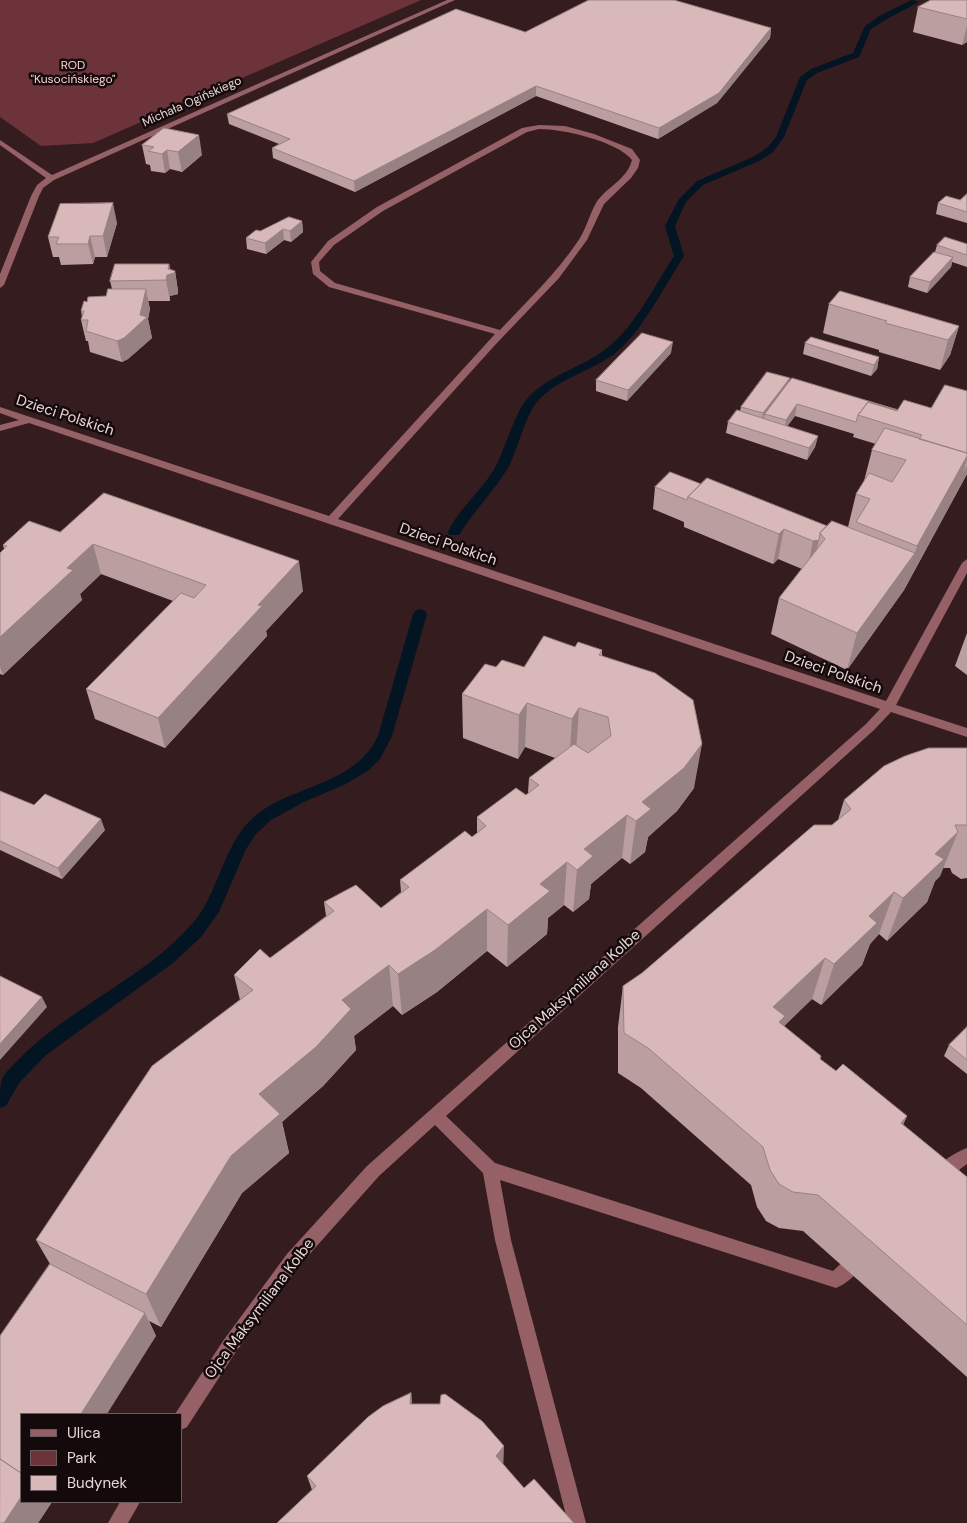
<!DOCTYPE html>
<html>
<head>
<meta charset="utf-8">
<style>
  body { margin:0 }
  #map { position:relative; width:967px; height:1523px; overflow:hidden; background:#351c1f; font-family:"DM Sans",sans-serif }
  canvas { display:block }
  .legend { position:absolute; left:20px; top:1413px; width:162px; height:90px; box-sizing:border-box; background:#150a0b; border:1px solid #6a5c5d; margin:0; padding:6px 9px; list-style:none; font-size:15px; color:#ead8d9 }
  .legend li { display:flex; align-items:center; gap:10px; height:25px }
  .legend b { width:25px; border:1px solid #6a5c5d }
</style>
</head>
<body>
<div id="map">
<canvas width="967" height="1523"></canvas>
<ul class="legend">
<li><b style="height:6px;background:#956166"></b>Ulica</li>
<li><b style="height:14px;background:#6c333a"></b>Park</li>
<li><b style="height:14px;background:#d9b8ba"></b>Budynek</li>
</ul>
</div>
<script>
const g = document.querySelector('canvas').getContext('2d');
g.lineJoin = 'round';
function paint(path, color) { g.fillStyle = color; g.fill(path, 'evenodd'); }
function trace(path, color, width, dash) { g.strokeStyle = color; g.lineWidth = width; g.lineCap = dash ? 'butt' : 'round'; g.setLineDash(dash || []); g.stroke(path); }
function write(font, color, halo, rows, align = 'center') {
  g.font = font + ' "DM Sans",sans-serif'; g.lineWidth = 5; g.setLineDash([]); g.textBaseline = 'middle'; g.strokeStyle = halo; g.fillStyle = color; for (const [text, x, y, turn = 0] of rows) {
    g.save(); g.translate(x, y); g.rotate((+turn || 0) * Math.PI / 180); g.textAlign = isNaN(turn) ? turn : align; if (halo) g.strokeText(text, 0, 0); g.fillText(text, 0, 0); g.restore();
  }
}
const green = new Path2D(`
  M0 0H421L93 143 41 146 0 117Z`);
const stream = new Path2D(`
  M912 0 919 2 887 19 871 29 859 57 817 73 807 80 784 137 773 152 759 161 703 185 686 202 675 226 684 256C666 284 640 335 614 354 590 372 556 379 537 402 525 416 518 450 508 468 494 491 473 512 459 535H449L448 532C460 507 484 489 497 464 505 448 516 411 527 399 549 374 582 368 607 348 634 328 655 285 674 256L665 226 679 199 697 181 753 157 767 148 776 137 800 77 811 69 853 53 865 26 881 15Z
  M420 609 425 611 427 614 392 736 380 759 369 770 346 784 304 802 271 820 256 834 246 849 219 912 201 937 173 963 46 1055 19 1083 6 1106 0 1108C0 1100 0 1089 1 1082 3 1074 11 1067 17 1061 59 1018 115 991 162 953 178 939 197 922 207 902 223 871 230 834 260 812 293 788 342 784 368 752 372 748 375 741 378 736L413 614 415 611Z`);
const minor = new Path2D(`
  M447 0H455L54 180 43 188 39 196 4 285 0 288V274L31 196 37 185 46 178 0 145V140L52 175Z
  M539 125 565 126 594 134 632 149 640 160 638 168 631 178 604 204 587 240 559 278 496 344 338 519 886 701 962 563 967 559V573L896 705 967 728V737L891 712 874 730 446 1116 495 1163 833 1271 853 1252 859 1250 865 1252 867 1258C863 1269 847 1284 836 1288L500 1180 511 1240 586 1523H568L495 1240 483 1173 435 1125 379 1176 299 1266 235 1353 187 1427 181 1430V1414H175L223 1341 287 1254 367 1166 866 724 880 709 29 423 0 431V425L19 420 0 413V407L329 516 495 334 329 287 313 274 311 262 328 241 377 207 522 128ZM539 129C563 129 617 141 632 160 627 180 606 187 596 203 589 215 586 230 578 241 556 274 527 301 500 330L335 283 320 271 319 262 334 245 383 211 527 132Z
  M967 1148V1164C958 1170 949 1180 939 1183L933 1181 931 1176C937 1163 954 1153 967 1148Z
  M120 1502H140L128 1523H108Z`);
const wall = new Path2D(`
  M967 0V42L962 45 913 32 918 7Z
  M771 28 770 38 717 103 658 139 536 96 355 192 273 158 272 148 279 144 229 124 227 114 525 32Z
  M142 145 202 155 182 172 170 169 165 173 151 171 150 165 146 164Z
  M967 194V223L936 214 938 203 960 200Z
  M302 221 303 232 291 242 284 240 266 254 247 249 246 238 260 231Z
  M117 223 107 257H95L93 264 61 265 59 257H53L48 237Z
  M967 244V267L952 262 951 267 927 293 908 287 910 277 935 252 937 245Z
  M169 264 170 269 175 271 178 291V294L170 296V301H148L150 309 148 319 152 338 128 359 122 362 90 352 88 341H86L81 320 82 317 81 311 87 302 106 296 112 289 110 281Z
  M829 304 959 326 950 355 940 370 879 352V350L823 333Z
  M805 343 879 357 877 369 871 376 803 354Z
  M671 353 627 401 596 391V380Z
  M789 382 898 410 931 408 967 391V474L904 590 847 670 771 634 779 598 802 569 778 559 773 564 684 527V522L653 509 655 487 701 484 827 526 848 527 856 494 864 481 872 450 876 444 853 437 854 434 795 416 787 426 818 436 815 447 807 460 726 433 728 422 740 411 741 407Z
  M60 532 303 591 266 631 267 636 165 748 95 719 86 689 173 601 101 574 80 594 82 600 3 675 0 674V553L4 549 3 545Z
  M967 633V675L955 666Z
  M575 647 602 650V655L694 788 677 811 648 837 645 852 630 864 622 858 591 884 589 899 573 912 564 905 548 918 547 934 507 967 487 951 437 992 402 1015 393 1006 354 1036 356 1050 323 1086 282 1122 289 1153 242 1193 161 1327 149 1321 156 1336 21 1414V1502H52L38 1523H0L50 1264 36 1240 240 1000 234 975 270 958 326 916 324 902 381 908 401 892 400 880 472 837 477 833V817L526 795 528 793 529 778 555 758 525 747 518 759 463 738 462 694 496 667H524Z
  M967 748V878L961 879 952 873 950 868H943L940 876 935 881 927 902 887 941 879 934 870 944 862 965 821 1005 812 999 784 1026 820 1059 836 1071 907 1116 903 1125 967 1177V1377L803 1231 779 1228 766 1221 757 1207 751 1185 641 1088 618 1073V1027L623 986 642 973 838 820 844 800Z
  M0 791 34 805 105 830 62 879 0 850Z
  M967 1027V1074L944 1056 949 1045Z
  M411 1393 412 1404 503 1465 524 1488 312 1490 307 1476Z`);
const shadedWall = new Path2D(`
  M967 26V42L962 45Z
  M771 28 770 38 717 103 658 139 659 128Z
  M536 86V96L355 192 354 181Z
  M199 135 202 155 182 172 178 152Z
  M167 150 170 169 165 173 162 154Z
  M113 203 117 223 107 257 103 236Z
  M302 221 303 232 291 242 290 231Z
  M283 229 284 240 266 254 265 243Z
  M90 236 95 257 93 264 88 244Z
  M953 257 951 267 927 293 930 282Z
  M169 264 171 274 175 271 178 291V294L170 296V301L166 280Z
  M146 289 150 309 148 319 152 338 128 359 122 362 117 341 140 315Z
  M959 326 950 355 940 370 948 340Z
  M673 342 671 353 627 401 628 390Z
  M879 357 877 369 871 376 874 365Z
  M790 378 787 389 765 414 763 422 761 425 763 413Z
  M797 404 795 416 784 431 786 420Z
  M818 436 815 447 807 460 809 448Z
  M967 456V474L904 590 847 670 857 633 915 553 917 546Z
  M784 529 778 559 773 564 779 534Z
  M819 540 812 570 807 571 813 541Z
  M93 544 101 574 80 594 82 600 3 675 0 667V637L67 568Z
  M299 561 303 591 266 631 267 636 165 748 158 718 258 605Z
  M527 703 525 747 518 759 519 715Z
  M579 708 576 752 569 763 572 719Z
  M702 744 694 788 677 811 648 837 645 852 630 864 636 821 642 802Z
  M627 815 622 858 591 884 589 899 573 912 577 870 584 849Z
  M101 819 105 830 62 879 58 868Z
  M958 832 940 876 935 881 927 902 887 941 903 898 935 854Z
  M567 862 564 905 548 918 547 934 507 967 508 925 540 884Z
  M894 892 879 934 870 944 862 965 821 1005 834 964 869 916Z
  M487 909V951L437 992 402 1015 398 974Z
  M825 958 812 999 781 1029 773 1007Z
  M389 965 393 1006 354 1036 356 1050 323 1086 282 1122 289 1153 242 1193 161 1327 146 1294 259 1094 342 1000Z
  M42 997 47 1007 0 1060V1044Z
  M907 1116 889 1154 901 1123Z
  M145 1313 156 1336 107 1414H81Z
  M411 1393 414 1424 410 1404Z
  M504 1446 503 1475 496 1456Z
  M21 1497V1502H51V1503L38 1523H4Z`);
const building = new Path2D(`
  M589 0H674L771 28 719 93 659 128 536 86 354 181 272 148 290 139 227 114 456 9 525 32Z
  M931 0H967V19L918 7Z
  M164 128 199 135 178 152 167 150 162 154 148 151 154 147 142 145Z
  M967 194V212L938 203 946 196 960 200Z
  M113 203 103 236H90L88 244H56L59 237H48L60 204Z
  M289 217 302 221 290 231 283 229 265 243 246 238 256 230 260 231Z
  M945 237 967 244V255L937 245Z
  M934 252 953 257 930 282 910 277Z
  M115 264H169L168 269 175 271 174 273 167 275 166 280 110 281Z
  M108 289H146L140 315 147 317 124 338 117 341 86 331 88 320H81L84 311H81L84 301 87 302 88 297 106 296Z
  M840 291 959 326 948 340 885 323 887 321 829 304Z
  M642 333 673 342 628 390 596 380Z
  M811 337 879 357 874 365 805 343Z
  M767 372 790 378 763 413 741 407Z
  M792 378 898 410 868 402 858 415 856 422 797 404 786 420 765 414Z
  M945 385 967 391V453L919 439 922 435 858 415 868 402 897 411 904 400 931 408Z
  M737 410 818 436 809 448 728 422Z
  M885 428 967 453V456L917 546 856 522 870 499 856 494 869 473 892 482 906 460 872 450Z
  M967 458V465L962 476Z
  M670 472 701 484 688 497 687 500 655 487Z
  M707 478 827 526 820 533 819 540 813 541 784 529 779 534 688 497Z
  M104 493 299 561 258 605 262 606 158 718 86 689 181 593 194 598 206 585 93 544 67 568 73 570 0 637V553L7 546 3 545 29 521 60 532Z
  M832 521 915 553 857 633 779 598 825 539 820 533Z
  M544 636 575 647 578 642 602 650 599 655 655 673 693 700 702 744 684 768 642 802 651 809 636 821 627 815 584 849 593 856 577 870 567 862 540 884 550 891 508 925 487 909 435 950 398 974 389 965 342 1000 351 1009 316 1047 259 1094 280 1114 231 1156 146 1294 36 1240 152 1066 253 990 234 975 260 949 270 958 334 911 324 902 356 885 381 908 409 887 400 880 465 831 472 837 486 826 477 817 516 788 526 795 539 785 529 778 574 744 588 753 611 736 608 717 579 708 572 719 527 703 519 715 462 694 485 664 496 667 502 660 524 667Z
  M929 748H967V825H955L958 832 935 854 944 859 903 898 894 892 869 916 877 923 834 964 825 958 773 1007 785 1016 779 1022 821 1056 820 1059 836 1071 843 1064 907 1116 901 1123 967 1177V1325L818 1195 793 1192 779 1184 770 1170 763 1147 648 1048 624 1033 623 986 642 973 814 825H832L851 809 844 800 884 766 905 756Z
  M0 791 34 805 45 794 101 819 58 868 0 841Z
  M0 976 42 997 0 1044Z
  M967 1027V1060L949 1045Z
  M50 1264 145 1313 81 1414H21V1473L0 1459V1336Z
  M411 1393 410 1404H440L441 1395 445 1394 482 1421 504 1446 496 1456 524 1488 534 1479 574 1523H277L316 1486 307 1476 368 1417 383 1406Z
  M0 1459 21 1473V1497L4 1523H0Z`);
const farParknames = [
  ["ROD",73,66],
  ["\"Kusocińskiego\"",73,80]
];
const farStreetnames = [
  ["Michała Ogińskiego",192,102,-24]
];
const streetNames = [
  ["Dzieci Polskich",65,416,18],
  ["Dzieci Polskich",448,545,19],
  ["Dzieci Polskich",833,673,19],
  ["Ojca Maksymiliana Kolbe",575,990,-42],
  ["Ojca Maksymiliana Kolbe",260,1309,-53]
];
paint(green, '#6c333a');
paint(stream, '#031422');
paint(minor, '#956166');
paint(wall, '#bb9ea0');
paint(shadedWall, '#988182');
paint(building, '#d9b8ba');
trace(building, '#988182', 1);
write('12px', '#fdd2d5', '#150a0b', farParknames);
write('12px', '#ead8d9', '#150a0b', farStreetnames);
write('15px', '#ead8d9', '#150a0b', streetNames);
</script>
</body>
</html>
